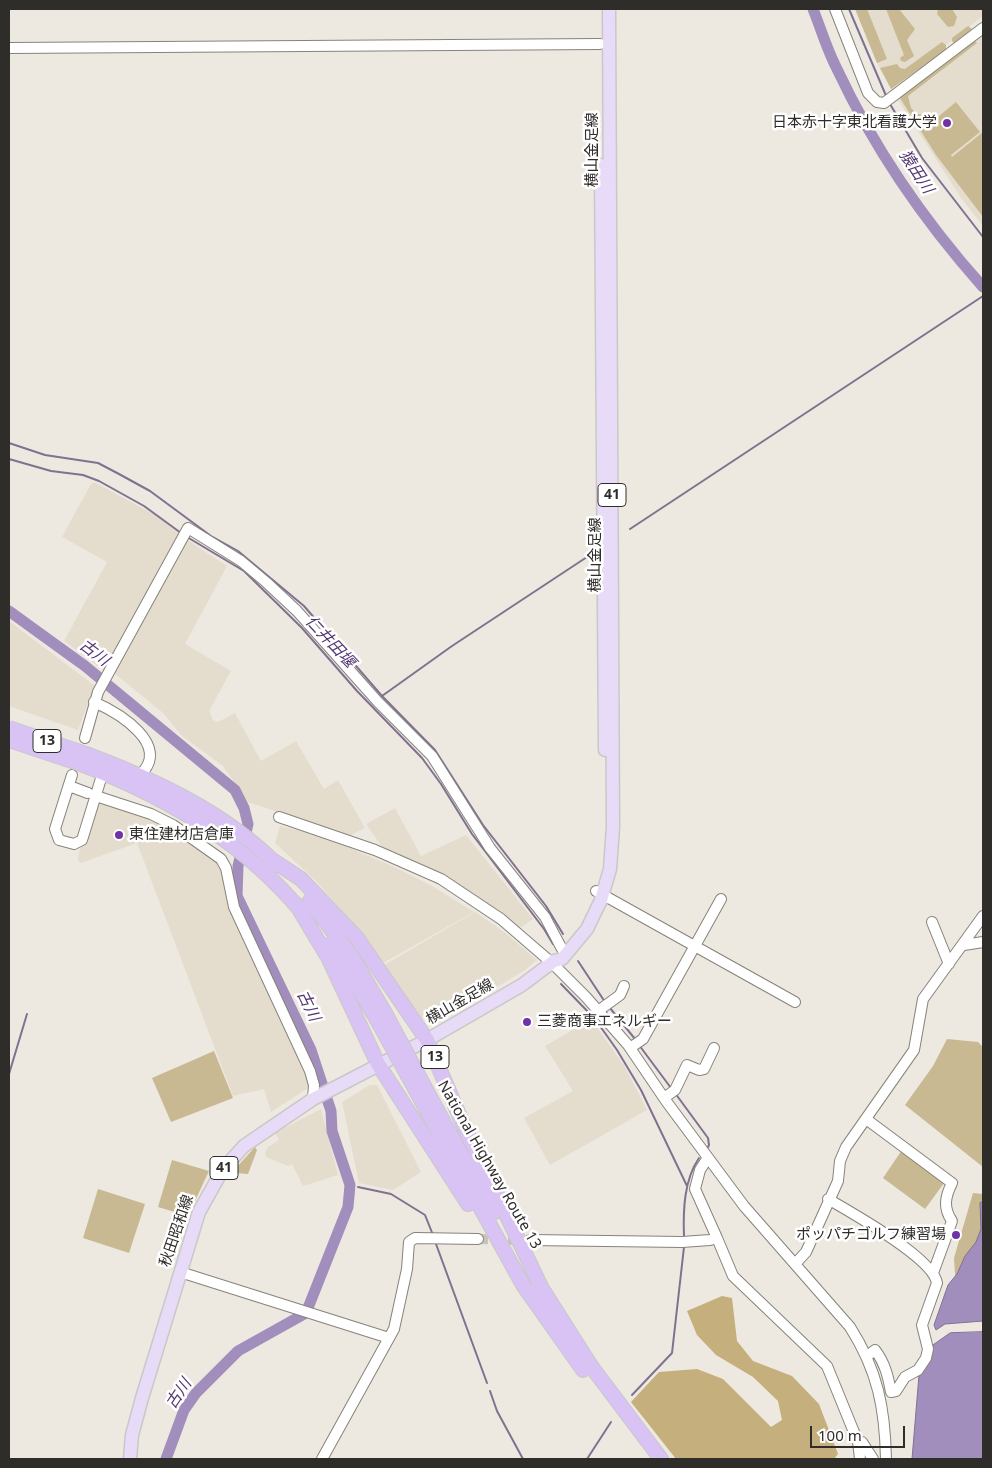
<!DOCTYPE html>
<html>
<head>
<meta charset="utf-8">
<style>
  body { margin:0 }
  #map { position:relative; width:992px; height:1468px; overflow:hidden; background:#ede9e0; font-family:"Noto Sans",sans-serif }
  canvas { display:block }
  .frame { position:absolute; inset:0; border:10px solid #2f2d2a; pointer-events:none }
  .scale { position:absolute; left:810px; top:1426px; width:95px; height:22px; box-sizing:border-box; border:2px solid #2f2d2a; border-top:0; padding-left:6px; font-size:15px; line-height:18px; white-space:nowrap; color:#2f2d2a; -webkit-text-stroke:4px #fff; paint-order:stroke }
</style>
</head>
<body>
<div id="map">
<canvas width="992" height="1468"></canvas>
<div class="frame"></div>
<div class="scale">100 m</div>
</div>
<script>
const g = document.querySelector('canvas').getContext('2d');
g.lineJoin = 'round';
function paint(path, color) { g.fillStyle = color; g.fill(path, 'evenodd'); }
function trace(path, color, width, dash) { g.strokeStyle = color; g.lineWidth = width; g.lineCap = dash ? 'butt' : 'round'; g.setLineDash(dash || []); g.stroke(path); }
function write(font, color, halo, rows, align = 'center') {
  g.font = font + ' "Noto Sans","Noto Sans JP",sans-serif'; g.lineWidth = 5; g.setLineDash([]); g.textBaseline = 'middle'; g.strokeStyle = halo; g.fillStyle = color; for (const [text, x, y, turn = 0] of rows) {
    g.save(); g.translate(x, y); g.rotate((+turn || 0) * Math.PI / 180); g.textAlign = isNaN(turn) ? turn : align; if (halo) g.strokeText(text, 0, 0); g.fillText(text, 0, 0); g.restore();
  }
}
const built = new Path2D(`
  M855 9H983V16L891 89 877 63Z
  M983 30V226L961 198 898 100 903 93Z
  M94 482 155 515 180 534 106 672 64 641 107 562 62 537 91 484Z
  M186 539 227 566 185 644 231 671 209 711 213 720 218 722 235 713 261 761 296 741 324 789 338 780 365 828 349 836 248 802 223 766 181 735 163 713 114 673Z
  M9 621 95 686 78 730 9 706Z
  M98 798 151 816 220 859 248 940 311 1086 271 1112 264 1089 233 1096 137 843 81 863 78 860 79 852 83 844Z
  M395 808 421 856 466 835 533 919 518 929 385 851 366 824Z
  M280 826 301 831 347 847 392 866 432 886 474 912 383 963 337 905 315 880 275 843Z
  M475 912 504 932 537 960 525 970 448 1017 435 1021 414 1016 384 965Z
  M591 1019 625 1067 647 1110 550 1165 524 1118 573 1091 545 1046Z
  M370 1085H377L421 1172 393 1190 359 1183 342 1102Z
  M321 1109 338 1175 303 1186 292 1164 288 1166 266 1157 265 1154 268 1147 279 1140 275 1133Z`);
const green = new Path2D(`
  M855 9H867L887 59 877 63Z
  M886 9H899L915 29 907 40 914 56 905 62 901 61 900 58 904 55Z
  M938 9H952L957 17 954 26 948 27 937 14Z
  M968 26 972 29 954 43 952 41V38Z
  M972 38 977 43 908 96 911 108 917 114 927 115 933 121 956 102 980 132 951 155 952 157 983 132V217L936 155 900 98 903 93Z
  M942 42 946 45V50L891 89 880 68 897 64 900 68 905 69Z
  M947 1039 978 1042 983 1047V1167L905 1105 933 1066Z
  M214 1051 233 1098 171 1122 152 1078Z
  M255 1147 257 1150 248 1174 236 1173 235 1169Z
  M904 1147 947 1179 925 1209 883 1178Z
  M172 1160 209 1171 188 1216 158 1207Z
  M98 1189 145 1204 129 1253 83 1238Z
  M973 1193 983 1194V1298L956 1289 954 1258Z`);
const forest = new Path2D(`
  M722 1296 732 1298 737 1341 753 1361 792 1376 819 1404 838 1454 834 1459H676L631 1402 659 1372 697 1369 723 1379 771 1427 782 1420 778 1401 753 1377 716 1355 697 1335 687 1311Z`);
const water = new Path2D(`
  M983 1202V1321L945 1324 936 1330 934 1325 948 1285 957 1274 965 1256 976 1242 981 1229 980 1203Z
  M983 1332V1459H912L919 1375 930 1347 950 1333Z`);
const stream = new Path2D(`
  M849 9 887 98
  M890 104 922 158 983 237
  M9 443 45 455 98 463 119 474 150 491 211 536 238 551 304 606 382 696 435 750 483 825 546 906 563 934
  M9 459 51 471 83 475 99 481 144 506 181 533
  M630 529 983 296
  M187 537 244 571 302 628 357 691 422 758 441 784 472 834 544 929 553 944
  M382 696 452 646 587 557
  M578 961 605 1002
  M561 984 595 1019 617 1050 641 1090 687 1186
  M610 1008 635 1039
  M639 1045 671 1088
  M9 1074 27 1014
  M675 1093 708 1138 709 1145 707 1149
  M350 1185H352
  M358 1187 391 1194 425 1215 433 1235
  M684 1236C683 1210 684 1180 699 1158
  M436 1244 487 1383
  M490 1391 497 1411 523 1459
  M632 1395 672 1353 684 1247
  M587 1459 611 1422`);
const river = new Path2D(`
  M813 9C821 29 827 50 837 69 874 148 925 222 983 287
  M9 611 85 666 235 790 244 808 248 824 238 866 237 896 311 1050 331 1111 332 1131 350 1185 348 1207 306 1313 238 1351 196 1393 184 1410 166 1459`);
const minorTunnel = new Path2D(`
  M478 1239 525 1240`);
const minor = new Path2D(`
  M835 9 868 93 877 102 884 103 983 28
  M9 48 600 44
  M94 702C119 713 172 745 140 775
  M85 738 98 692 188 528 241 561 266 582 297 611 378 702 432 756 490 848 545 917 562 949
  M72 775 55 829 59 840 74 844 82 840 103 772
  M69 786 88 793
  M99 797 151 814 173 825 221 859 226 868 234 907 310 1071 314 1085 313 1099
  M279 817 375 850 441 879 501 919 552 963 586 997 628 1045 666 1101 744 1206 850 1327C878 1371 885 1409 886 1459
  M596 891 795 1002
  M932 922 949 964
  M964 945 983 942
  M598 1011 620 995 624 986
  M630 1048 643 1039 721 899
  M664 1098 675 1090 687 1065 699 1070 704 1069 714 1048
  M866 1119 952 1183C945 1197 943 1208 952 1221L933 1273
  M828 1199C852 1213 933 1258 937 1283L922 1325 928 1349 926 1358 918 1370 905 1377 896 1391 891 1392C888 1376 885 1363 875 1350L867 1356
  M717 1238 733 1276 827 1366 858 1442 860 1459
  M530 1240 682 1242 710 1240 717 1238 695 1189 700 1170 707 1159
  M795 1264 806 1252 838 1181 840 1161 846 1147 914 1050 923 999 983 916
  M180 1272 389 1338
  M859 1442H862L873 1459
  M322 1459 394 1329 407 1269 409 1242 415 1238 478 1239`);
const major = new Path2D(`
  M601 165 605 750
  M130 1459 132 1435 142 1398 199 1212 223 1169 244 1146 313 1099 427 1040 522 985 554 961 562 959 587 929 601 900 610 869 613 827 609 9`);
const highway = new Path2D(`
  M86 754C153 779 226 813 277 865
  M81 764C165 796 243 841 301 911
  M272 860 301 879 357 938 427 1040 463 1124 543 1291
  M310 901 352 957 385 1013
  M296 904 329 959 378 1064 468 1204
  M329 945 348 971 376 1018
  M416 1071 463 1158 495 1212
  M408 1076 523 1285 583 1370
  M539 1284 591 1366 661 1459`);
const highwayBridge = new Path2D(`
  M9 728 86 754
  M9 740 81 764
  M385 1013 416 1071
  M376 1018 408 1076`);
const markers = [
  [947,123,5,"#7032a7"],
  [119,835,5,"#7032a7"],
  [527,1022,5,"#7032a7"],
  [956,1235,5,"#7032a7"]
];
const shields = [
  [612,495,28],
  [47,741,28],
  [435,1057,28],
  [224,1168,28]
];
const shieldNames = [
  ["41",612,495],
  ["13",47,741],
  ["13",435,1057],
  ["41",224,1168]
];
const poiNames = [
  ["日本赤十字東北看護大学",937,123],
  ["東住建材店倉庫",129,835,"left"],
  ["三菱商事エネルギー",537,1022,"left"],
  ["ポッパチゴルフ練習場",946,1235]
];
const streetNames = [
  ["横山金足線",593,150,-90],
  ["横山金足線",596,555,-90],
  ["横山金足線",460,1002,-30],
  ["National Highway Route 13",489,1165,60],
  ["秋田昭和線",177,1231,-71]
];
const waterNames = [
  ["猿田川",916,172,57],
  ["仁井田堰",330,642,47],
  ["古川",94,653,37],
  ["古川",308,1006,64],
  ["古川",179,1394,-56]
];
paint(built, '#e4ddce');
paint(green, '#c9b992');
paint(forest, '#c4af7d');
paint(water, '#a28ebd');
trace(water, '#807191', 1);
trace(stream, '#807191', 2);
trace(river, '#a28ebd', 11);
trace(minorTunnel, '#c7c3bc', 10, [10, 5]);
trace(minor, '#86837b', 12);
trace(major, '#c9c8c8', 15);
trace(highway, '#c9c8c8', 16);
trace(minor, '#fff', 10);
trace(major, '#e8dbf8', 12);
trace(highway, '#d8c3f4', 14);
trace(highwayBridge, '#c9c8c8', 16, []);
trace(highwayBridge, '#d8c3f4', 14);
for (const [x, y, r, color] of markers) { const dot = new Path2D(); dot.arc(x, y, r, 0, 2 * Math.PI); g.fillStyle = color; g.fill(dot); trace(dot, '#fff', 2); }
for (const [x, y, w] of shields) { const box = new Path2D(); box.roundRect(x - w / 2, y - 11.5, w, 23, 4); g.fillStyle = '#fff'; g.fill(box); trace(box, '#2f2d2a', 1); }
write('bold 14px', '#2f2d2a', null, shieldNames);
write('15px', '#2f2d2a', '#fff', poiNames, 'right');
write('15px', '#2f2d2a', '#fff', streetNames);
write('italic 16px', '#523671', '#fff', waterNames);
</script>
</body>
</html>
